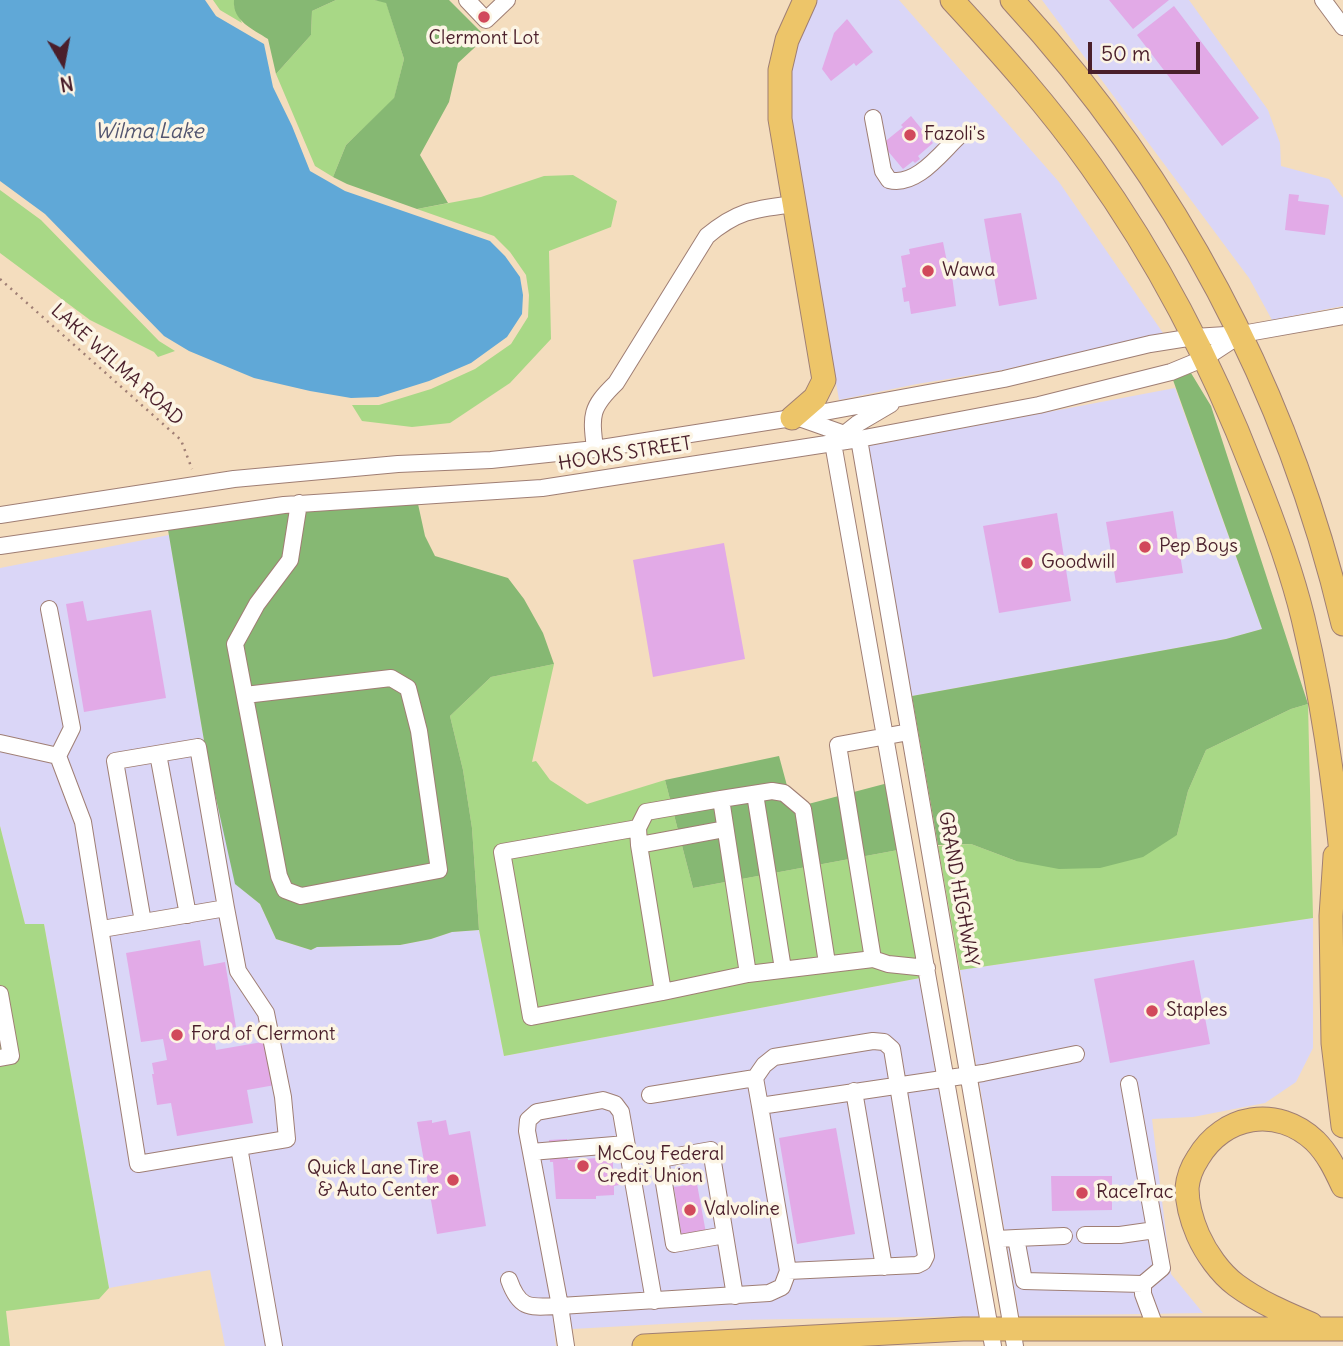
<!DOCTYPE html>
<html>
<head>
<meta charset="utf-8">
<style>
  body { margin:0 }
  #map { position:relative; width:1343px; height:1346px; overflow:hidden; background:#f4ddbe; font-family:Delius,sans-serif }
  canvas { display:block }
  .north { position:absolute; left:28px; top:28px; width:70px; height:70px; -webkit-text-stroke:5px #fcf5e5; paint-order:stroke; rotate:170deg; font-size:19px; font-weight:700; line-height:28px; text-align:center; color:#4a1f2b }
  .north::after { content:''; display:block; margin:auto; width:24px; height:32px; background:#4a1f2b; clip-path:polygon(50% 0,100% 100%,50% 72%,0 100%) }
  .scale { position:absolute; left:1088px; top:42px; width:112px; height:32px; box-sizing:border-box; border:4px solid #4a1f2b; border-top:0; padding-left:9px; font-size:21px; line-height:24px; white-space:nowrap; color:#4a1f2b; -webkit-text-stroke:5px #fcf5e5; paint-order:stroke }
</style>
</head>
<body>
<div id="map">
<canvas width="1343" height="1346"></canvas>
<div class="north">N</div>
<div class="scale">50 m</div>
</div>
<script>
const g = document.querySelector('canvas').getContext('2d');
g.lineJoin = 'round';
function paint(path, color) { g.fillStyle = color; g.fill(path, 'evenodd'); }
function trace(path, color, width, dash) { g.strokeStyle = color; g.lineWidth = width; g.lineCap = dash ? 'butt' : 'round'; g.setLineDash(dash || []); g.stroke(path); }
function write(font, color, halo, rows, align = 'center') {
  g.font = font + ' Delius,sans-serif'; g.lineWidth = 7; g.setLineDash([]); g.textBaseline = 'middle'; g.strokeStyle = halo; g.fillStyle = color; for (const [text, x, y, turn = 0] of rows) {
    g.save(); g.translate(x, y); g.rotate((+turn || 0) * Math.PI / 180); g.textAlign = isNaN(turn) ? turn : align; if (halo) g.strokeText(text, 0, 0); g.fillText(text, 0, 0); g.restore();
  }
}
const built = new Path2D(`
  M814 0H899L1059 182 1163 333 1003 370 917 384 839 400 786 96 795 43Z
  M1042 0H1189L1268 110 1280 143 1281 166 1329 179 1343 198V306L1272 320 1249 278Z
  M1175 388 1262 629 1226 639 912 696 868 446Z
  M169 535 207 758 236 884 260 904 276 939 311 950 317 947 400 945 431 939 452 932 479 930 504 1056 920 978 979 1316 736 1320 554 1330 556 1346H225L210 1270 109 1288 44 924H25L0 826V568Z
  M1313 918V1048L1296 1082 1265 1103 1193 1117 1152 1119 1171 1274 1203 1313 1019 1316 960 970Z`);
const green = new Path2D(`
  M213 0H234V6L242 23 220 10Z
  M336 0H374L386 2 404 59 394 99 346 145 333 177 315 166 276 74 311 35 312 11Z
  M573 175 617 201 611 227 549 251 551 339 510 383 450 423 412 427 362 421 352 405H379L431 389 475 369 511 344 528 317 529 295 526 275 510 252 494 236 417 209 481 197 544 176Z
  M0 190 41 220 159 341 175 351 158 357 154 352 90 320 0 253Z
  M554 664 532 762 536 761 550 780 587 804 665 780 693 888 898 850 920 978 504 1056 479 930 472 828 463 770 450 716 491 677Z
  M1308 704 1313 918 960 970 938 846 971 844 1016 861 1177 835 1188 791 1206 750 1291 709Z
  M0 826 25 924H44L109 1288 99 1299 6 1311 10 1346H0Z`);
const forest = new Path2D(`
  M234 0H336L312 11 311 35 276 74 268 39C253 29 232 21 234 0Z
  M374 0H449L486 37 458 63 449 102 420 155 448 203 417 209 347 184 333 177 346 145 394 98 404 59 386 3Z
  M1191 373 1211 406 1308 704 1291 709 1206 750 1188 791 1177 835 1143 857 1100 868 1059 869 1016 861 971 844 938 845 912 696 1226 639 1262 629 1173 380Z
  M418 504 425 536 435 556 508 578 524 599 543 633 554 664 491 677 450 716 463 770 472 828 479 930 452 932 431 939 400 945 317 947 311 950 276 939 260 904 235 884 207 758 168 530 285 513Z
  M779 756 793 808 888 783 898 850 693 888 665 780Z`);
const water = new Path2D(`
  M0 0H205L216 16 264 44 273 87 292 126 310 171 345 191 490 241 505 256 520 277 523 295 522 314 507 337 471 363 429 381 378 397 351 398 310 391 254 378 189 351 164 336 45 214 0 181Z`);
const building = new Path2D(`
  M1109 0H1169L1133 29Z
  M1174 6 1259 118 1222 146 1137 35Z
  M847 19 873 52 856 66 854 63 831 81 822 69 834 33Z
  M911 116 933 143 918 156 920 159 915 163 913 161 903 169 882 144 903 127 901 125Z
  M1289 194 1299 195 1298 201 1329 205 1325 235 1285 230Z
  M1021 213 1037 299 999 306 984 219Z
  M943 242 947 262 950 261 956 306 911 314 909 301 904 302 902 288 906 287 901 256 910 254 909 249Z
  M1173 511 1183 573 1116 583 1106 522Z
  M1057 513 1071 601 999 613 983 526Z
  M724 543 745 659 653 677 633 560Z
  M83 601 87 621 151 610 166 698 84 712 66 604Z
  M200 940 204 966 225 962 236 1027 213 1031 216 1050 268 1041 275 1085 247 1090 253 1123 177 1136 171 1103 157 1105 152 1074H154L152 1063 167 1060 163 1039 141 1042 126 953Z
  M1194 960 1210 1044 1110 1063 1094 979Z
  M432 1120V1123L446 1120 449 1135 470 1131 486 1226 437 1234 417 1122Z
  M836 1128 855 1234 797 1244 779 1138Z
  M567 1139 568 1160 613 1157V1171H618L619 1185 614 1186V1195L596 1196V1199H556L553 1162H550L549 1140Z
  M1051 1176H1112V1210L1052 1211Z
  M697 1184 706 1233 682 1237 674 1187Z`);
const path = new Path2D(`
  M0 279 181 440 192 469`);
const minor = new Path2D(`
  M467 0 486 20 507 0
  M1323 0 1343 27
  M873 118 883 171 889 180C916 187 940 154 958 137
  M891 404 857 424 833 443 993 1346
  M802 419 853 437
  M859 439 1015 1346
  M595 449C591 415 590 408 616 383L707 236C738 210 755 209 794 204
  M0 515 234 479 398 464 491 460 595 449 792 418 1004 379 1150 344 1194 337 1242 334 1343 316
  M0 546 284 505 542 488 859 439 1039 405 1171 372 1205 358 1240 335
  M49 609 72 728 58 756 83 822 138 1164 287 1139 283 1097 266 1013 238 971 226 908 102 929
  M245 695 391 678 408 688 419 731 439 870 301 896 285 890 279 876 235 644 257 604 290 560 299 503
  M909 732 838 745 873 959 888 964 927 968
  M0 743 58 756
  M158 754 188 915
  M755 794 783 969
  M721 799 646 812 638 828 639 845 725 829
  M638 828 502 852 531 1017 663 992 639 845
  M143 922 115 761 198 747 226 908
  M827 963 803 809 784 793 772 791 721 799 748 974 873 959
  M663 992 748 974
  M0 994 11 1056 0 1058
  M755 1078 764 1065 774 1057 873 1041 884 1042 892 1049 926 1256 923 1262 917 1265 788 1271
  M854 1091 884 1267
  M650 1095 755 1078 760 1106
  M239 1147 274 1346
  M531 1152 626 1144
  M725 1235 674 1244 660 1159 711 1150 735 1296
  M1085 1235H1120L1155 1230
  M1016 1238 1064 1236
  M997 1239 1016 1238 1024 1281 1143 1284 1162 1268 1129 1084
  M509 1280C520 1311 531 1307 560 1306L527 1131 528 1120 537 1112 603 1100 615 1104 621 1112 654 1301
  M1143 1284V1294L1156 1329
  M566 1346 560 1306 769 1293 782 1287 788 1271 760 1106 983 1073 1076 1054`);
const highway = new Path2D(`
  M952 0C1001 53 1049 107 1091 166 1159 261 1212 364 1254 473 1273 520 1291 569 1303 618 1323 702 1335 788 1343 873
  M1012 0C1175 177 1288 390 1343 624
  M792 418 815 398 824 380 780 119V70L787 40 805 0
  M1335 856 1331 916 1333 1043 1343 1126
  M1311 1324C1285 1313 1259 1302 1236 1285 1220 1273 1206 1253 1198 1235 1192 1221 1187 1203 1187 1188 1188 1177 1192 1167 1198 1158 1223 1115 1277 1105 1315 1141 1328 1154 1335 1169 1343 1186
  M644 1346 963 1329H1343`);
const markers = [
  [484,17,7,"#d1495b"],
  [910,135,7,"#d1495b"],
  [928,271,7,"#d1495b"],
  [1145,547,7,"#d1495b"],
  [1027,563,7,"#d1495b"],
  [1152,1011,7,"#d1495b"],
  [177,1035,7,"#d1495b"],
  [583,1166,7,"#d1495b"],
  [453,1180,7,"#d1495b"],
  [1082,1193,7,"#d1495b"],
  [690,1210,7,"#d1495b"]
];
const poiNames = [
  ["Clermont Lot",484,39,"center"],
  ["Fazoli's",924,135],
  ["Wawa",942,271],
  ["Pep Boys",1159,547],
  ["Goodwill",1041,563],
  ["Staples",1166,1011],
  ["Ford of Clermont",191,1035],
  ["McCoy Federal",597,1155],
  ["Credit Union",597,1177],
  ["Quick Lane Tire",439,1169,"right"],
  ["& Auto Center",439,1191,"right"],
  ["RaceTrac",1096,1193],
  ["Valvoline",704,1210]
];
const streetNames = [
  ["LAKE WILMA ROAD",117,365,42],
  ["HOOKS STREET",625,454,-9],
  ["GRAND HIGHWAY",958,889,80]
];
const waterNames = [
  ["Wilma Lake",149,132]
];
paint(built, '#dad6f7');
paint(green, '#a8d886');
paint(forest, '#86b873');
paint(water, '#60a8d7');
paint(building, '#e2aae7');
trace(minor, '#9f7e74', 18);
trace(highway, '#9f7e74', 25);
trace(path, '#9f7e74', 2.5, [2, 5]);
trace(minor, '#fff', 16);
trace(highway, '#edc569', 23);
for (const [x, y, r, color] of markers) { const dot = new Path2D(); dot.arc(x, y, r, 0, 2 * Math.PI); g.fillStyle = color; g.fill(dot); trace(dot, '#fcf5e5', 2.5); }
write('19px', '#4a1f2b', '#fcf5e5', poiNames, 'left');
write('19px', '#4a1f2b', '#fcf5e5', streetNames);
write('italic 21px', '#535670', '#fcf5e5', waterNames);
</script>
</body>
</html>
